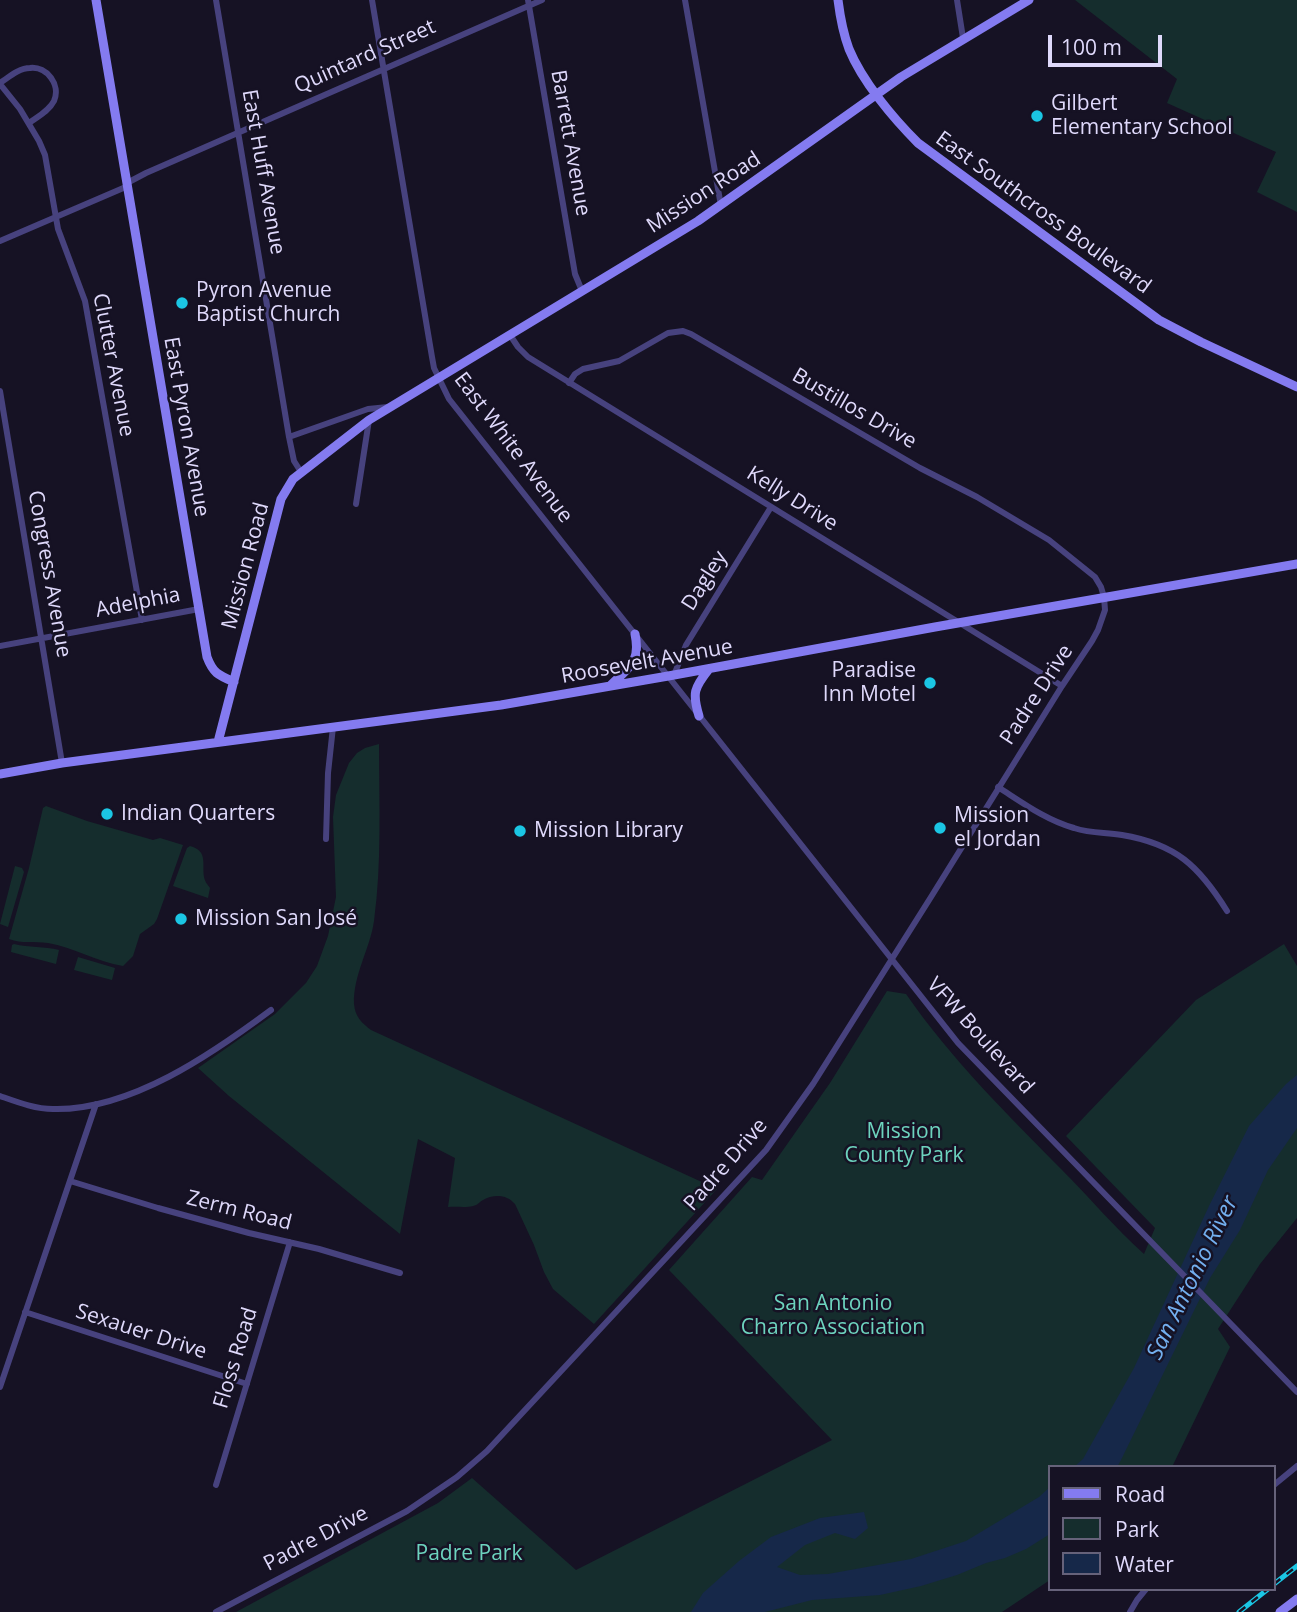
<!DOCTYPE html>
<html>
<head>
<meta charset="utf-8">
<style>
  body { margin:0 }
  #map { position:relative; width:1297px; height:1612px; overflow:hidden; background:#161224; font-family:"Open Sans",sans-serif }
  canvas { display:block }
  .legend { position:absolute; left:1048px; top:1465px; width:228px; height:126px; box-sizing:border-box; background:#161224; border:2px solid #66627a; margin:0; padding:9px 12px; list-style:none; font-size:21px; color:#dfd9fb }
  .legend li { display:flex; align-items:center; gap:14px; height:35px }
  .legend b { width:35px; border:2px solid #66627a }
  .scale { position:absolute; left:1048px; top:35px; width:114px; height:32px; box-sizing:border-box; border:4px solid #dfd9fb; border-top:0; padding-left:9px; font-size:21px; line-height:24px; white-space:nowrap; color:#dfd9fb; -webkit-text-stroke:5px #161224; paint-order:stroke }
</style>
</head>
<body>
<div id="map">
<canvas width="1297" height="1612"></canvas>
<ul class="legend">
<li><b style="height:9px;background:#847bf0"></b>Road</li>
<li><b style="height:19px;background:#152d2d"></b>Park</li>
<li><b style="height:19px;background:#162849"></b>Water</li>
</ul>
<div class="scale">100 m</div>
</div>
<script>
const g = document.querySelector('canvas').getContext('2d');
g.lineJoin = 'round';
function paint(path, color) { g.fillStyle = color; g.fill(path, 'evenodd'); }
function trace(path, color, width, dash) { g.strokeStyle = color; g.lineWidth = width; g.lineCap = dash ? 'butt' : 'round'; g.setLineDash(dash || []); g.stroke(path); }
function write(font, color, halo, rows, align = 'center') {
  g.font = font + ' "Open Sans",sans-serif'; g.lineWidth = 5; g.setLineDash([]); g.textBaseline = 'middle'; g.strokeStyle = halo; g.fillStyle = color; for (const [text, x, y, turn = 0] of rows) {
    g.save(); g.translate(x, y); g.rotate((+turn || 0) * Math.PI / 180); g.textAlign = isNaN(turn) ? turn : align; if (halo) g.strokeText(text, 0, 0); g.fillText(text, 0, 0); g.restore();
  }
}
const green = new Path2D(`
  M1075 0H1297V212L1257 192 1276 152 1167 103 1177 79Z
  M379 744C379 803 382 862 374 921 370 949 353 975 354 1004 355 1017 362 1023 371 1030L717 1189 594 1324 553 1289 544 1272 534 1245 515 1204C507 1194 493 1194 483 1200 478 1203 478 1205 473 1206 465 1208 456 1206 448 1207L455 1158 418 1139 400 1234 229 1096 198 1068 275 1014 306 983 317 966 328 936 336 897 333 817 336 795 349 763 357 753 365 748Z
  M46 806 87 821 153 840 160 838 183 845 157 919 154 924 140 934 133 956 123 966C97 962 73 947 48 943 34 941 22 944 9 939L29 868 43 808Z
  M190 846C208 851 202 863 204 877 205 882 207 884 210 888L208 898 173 886 187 848Z
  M15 866 22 868 24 872 8 927 0 924Z
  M14 944C29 948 44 946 59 950L56 964 11 952 12 945Z
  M1284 944 1297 966V1218L1260 1264 1218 1329 1230 1347 1172 1467H1050V1580L1002 1612H236L438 1503 472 1478 576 1570 832 1440 669 1270 752 1177 762 1180 830 1083 887 991 906 994C951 1059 1007 1114 1062 1170 1089 1197 1115 1228 1144 1254L1155 1228 1066 1136 1196 1000Z
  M78 957 115 968 112 980 74 970Z`);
const water = new Path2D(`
  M1297 1075V1128L1268 1170 1240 1230 1210 1278 1121 1460 1117 1467H1074L1083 1459 1134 1368 1209 1206 1249 1126 1286 1084Z
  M1050 1487V1534L1026 1549 1005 1558 986 1563 957 1575 921 1586 880 1595 812 1600 765 1612H691L703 1593 739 1561 771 1537 820 1518 864 1512 868 1528 855 1539 835 1533 805 1545 777 1567 800 1575 828 1574 911 1559 966 1541 1039 1497Z`);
const street = new Path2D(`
  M216 0 289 437 294 461 301 472
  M372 0 432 357 434 368 449 399 958 1043 1297 1392
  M528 0 575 274 582 291
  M685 0 721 206
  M957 0 963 38
  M0 83C9 77 19 68 30 68 47 66 61 85 54 101 49 111 37 117 29 123
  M0 84 20 109 39 141 45 155 58 229 85 301 142 620
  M127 183 146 173 542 0
  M0 241 128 186
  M510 335 518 347 528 357 1062 686
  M0 391 62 763
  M289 437 368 409 388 407
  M356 504 369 420
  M0 646 199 609
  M674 675 686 645 771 507
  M998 787C1023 803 1046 820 1074 828 1092 834 1105 832 1122 835 1176 844 1199 866 1227 911
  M326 839 328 773 333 727
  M0 1096C17 1102 35 1109 53 1109 130 1111 212 1054 271 1010
  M70 1181 158 1208 249 1233 319 1249 400 1273
  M25 1312 247 1384
  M0 1387 96 1104
  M216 1485 290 1242
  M1274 1485 1297 1466
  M216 1612 407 1511 457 1477 487 1451 766 1150 813 1084 931 897 1062 686 1092 641 1098 630 1105 610 1104 597 1101 587 1095 577 1049 540 977 497 920 468 691 334 683 331 668 333 619 361 583 369 575 374 569 383
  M1130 1612 1137 1600 1146 1589`);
const secondary = new Path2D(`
  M96 0 207 657C213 673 218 675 234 682
  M838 0C840 16 843 33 849 49 862 81 893 118 918 143L1159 320 1201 342 1297 387
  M611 685C629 667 641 663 635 634
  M699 716C692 693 694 688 709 669
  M218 742 281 499 293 479 369 420 698 221 901 77 1029 0
  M0 774 62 763 501 705 674 675 935 627 1297 564
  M1280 1612 1297 1599`);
const rail = new Path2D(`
  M1274 1584 1297 1566
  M1239 1612 1268 1589`);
const markers = [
  [1037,116,7,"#1bc6e4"],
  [182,303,7,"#1bc6e4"],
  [930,683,7,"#1bc6e4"],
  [107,814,7,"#1bc6e4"],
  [940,828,7,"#1bc6e4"],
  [520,831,7,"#1bc6e4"],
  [181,919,7,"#1bc6e4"]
];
const streetNames = [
  ["Quintard Street",365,57,-24],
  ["Barrett Avenue",570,143,80],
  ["East Huff Avenue",263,172,80],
  ["Mission Road",704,193,-33],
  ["East Southcross Boulevard",1043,213,36],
  ["Clutter Avenue",113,365,79],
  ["Bustillos Drive",854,409,30],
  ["East Pyron Avenue",186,427,80],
  ["East White Avenue",513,448,53],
  ["Kelly Drive",792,499,32],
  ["Mission Road",246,566,-75],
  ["Congress Avenue",49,574,80],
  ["Dagley",705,581,-58],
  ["Adelphia",138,603,-11],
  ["Roosevelt Avenue",647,662,-10],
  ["Padre Drive",1037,695,-57],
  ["VFW Boulevard",980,1036,48],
  ["Padre Drive",726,1165,-49],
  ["Zerm Road",239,1211,14],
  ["Sexauer Drive",141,1332,18],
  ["Floss Road",236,1358,-73],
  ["Padre Drive",316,1539,-28]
];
const poiNames = [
  ["Gilbert",1051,104],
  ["Elementary School",1051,128],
  ["Pyron Avenue",196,291],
  ["Baptist Church",196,315],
  ["Paradise",916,671,"right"],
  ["Inn Motel",916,695,"right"],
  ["Indian Quarters",121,814],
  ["Mission",954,816],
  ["el Jordan",954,840],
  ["Mission Library",534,831],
  ["Mission San José",195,919]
];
const parkNames = [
  ["Mission",904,1132],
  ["County Park",904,1156],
  ["San Antonio",833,1304],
  ["Charro Association",833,1328],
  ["Padre Park",469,1554]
];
const waterNames = [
  ["San Antonio River",1193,1278,-64]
];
paint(green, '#152d2d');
paint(water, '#162849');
trace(street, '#47427e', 6);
trace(secondary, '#847bf0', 9);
trace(rail, '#1bc6e4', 5);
trace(rail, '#161224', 2.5, [8]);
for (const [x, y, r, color] of markers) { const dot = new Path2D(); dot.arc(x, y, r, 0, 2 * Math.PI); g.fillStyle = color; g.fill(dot); trace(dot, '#161224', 2.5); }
write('21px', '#dfd9fb', '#161224', streetNames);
write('21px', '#dfd9fb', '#161224', poiNames, 'left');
write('21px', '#6dd3be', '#161224', parkNames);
write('italic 23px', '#73afef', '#161224', waterNames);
</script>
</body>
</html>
